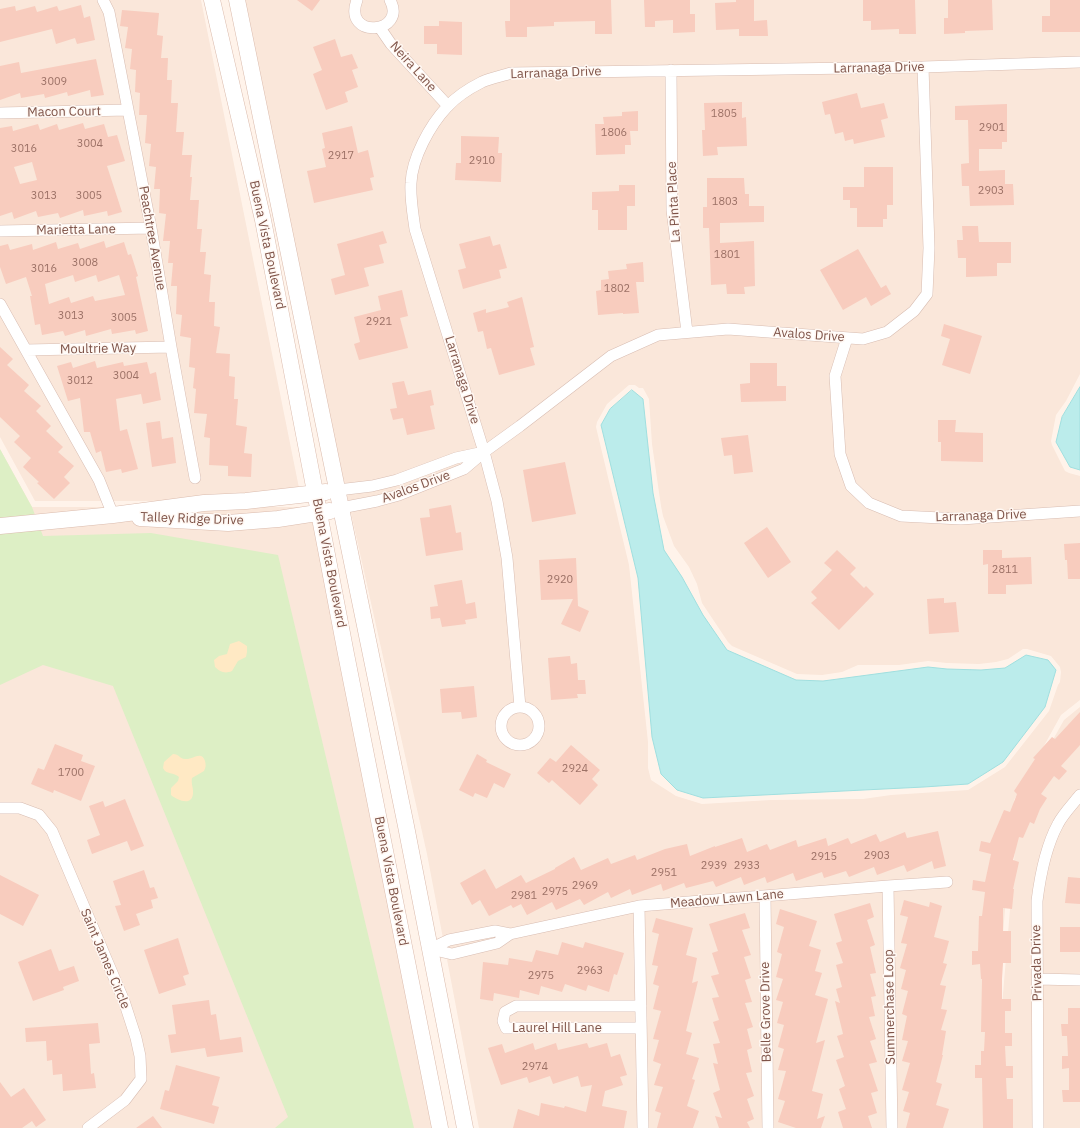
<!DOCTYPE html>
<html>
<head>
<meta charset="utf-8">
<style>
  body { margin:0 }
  canvas { display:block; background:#fff3ea }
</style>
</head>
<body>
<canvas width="1080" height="1128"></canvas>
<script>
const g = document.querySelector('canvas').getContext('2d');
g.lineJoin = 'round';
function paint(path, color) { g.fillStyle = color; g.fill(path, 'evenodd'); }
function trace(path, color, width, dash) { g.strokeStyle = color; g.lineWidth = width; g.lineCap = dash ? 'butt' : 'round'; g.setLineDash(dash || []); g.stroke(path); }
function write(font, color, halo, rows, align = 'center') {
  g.font = font + ' "IBM Plex Sans",sans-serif'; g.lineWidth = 3; g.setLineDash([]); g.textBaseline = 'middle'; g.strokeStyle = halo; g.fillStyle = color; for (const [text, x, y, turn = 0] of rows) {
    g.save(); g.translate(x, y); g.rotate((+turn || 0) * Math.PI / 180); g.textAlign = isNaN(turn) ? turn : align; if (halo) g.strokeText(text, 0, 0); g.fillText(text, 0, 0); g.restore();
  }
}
const residential = new Path2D(`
  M0 0H201L299 488 166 501H35L0 437Z
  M243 0H1080V374L1066 401 1056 415 1051 441 1052 445 1065 471 1069 473 1080 476V700L1061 715 1014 800 987 1128H479L427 854 320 374ZM629 385H635L639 388H643L649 399 652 444 661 506 663 516 674 546 689 567 697 584 702 603 728 642 732 646 797 674 822 675 842 672 858 665H899L928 661 947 663 979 664 996 662 1008 659 1023 649H1027L1051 656 1060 667 1061 672 1060 682 1058 685 1049 711 1005 767 968 790 891 795 863 799 771 800 702 804 676 796 651 780 648 768V742L629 565 596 427 597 422 607 404Z
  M0 449 32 507H311L447 1128H0Z
  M1080 707V1128H992L1019 800 1064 720Z`);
const green = new Path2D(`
  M0 449 32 507 43 536 151 533 278 555 414 1128H275L288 1117 113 686 43 665 0 685Z`);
const sand = new Path2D(`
  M239 641 247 646V652L246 657 238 661 232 671C225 674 220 672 215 667L214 660 219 656 227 654 230 644Z
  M173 754C179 754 180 759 185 759 193 760 201 750 205 761 206 765 206 767 204 771L192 778C191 783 193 787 193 791 194 807 178 801 171 795V788L178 781 179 777C174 772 166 775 163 768L164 762Z`);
const water = new Path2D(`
  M1080 387V470L1070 467 1056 442 1062 417Z
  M632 390 643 399 653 493 664 550 682 577 703 615 727 650 796 680 823 681 928 667 947 669 981 670 1005 668 1026 655 1048 660 1056 670 1045 707 1003 762 968 784 924 787 703 798 677 790 661 774 652 737 638 578 601 425 610 409Z`);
const building = new Path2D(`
  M297 0H320L312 11Z
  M510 0H611L612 34H595V21L554 22V26L527 27V37H506L505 21H510Z
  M644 0H690V14H695V32L673 33V20L655 21V27H645Z
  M736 0H754V21L767 20 768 36H739V29L716 30 715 3 736 2Z
  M863 0H915L916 34H899V29L871 30V21H863Z
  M948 0H992L993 30 965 31V33L944 34V18H948Z
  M1050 0H1080V32H1042V16H1050Z
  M81 5 84 18 90 16 95 40 77 44 75 38 56 44 52 29 0 42V9L15 6 16 11 35 6 37 12 57 6 59 11Z
  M122 10 159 13 157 35 163 36 161 58H168L167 80H172L171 103H178L176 132H184L182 155H192L190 177H192L190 200H199L197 229H202L200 252H206L204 274 211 275 209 302H215L214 326 220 327 216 353 230 354 229 376 235 377 234 399H238L236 425 247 427 244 453 252 454 251 477 228 476V466L209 465 210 438 204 437 207 414 194 413 196 389 193 388 195 368 189 367 191 338 180 336 182 315 176 314 177 286H171L173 263H168L170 241H163L166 214 159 213 160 189H154L156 167 149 166 151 144 145 143 147 115H139L140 93 135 92 136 70 130 69 132 49 125 48 128 27 120 26Z
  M439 21 462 22V55L437 54V44H424V26H439Z
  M335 39 341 57 352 54 358 68 352 70 358 87 345 92 348 102 326 110 313 74 322 70 313 47Z
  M96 59 104 95 91 97 90 90 68 96 67 92 45 98 44 94 21 98 20 93 0 100V66L19 62 21 73Z
  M857 93 861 108 884 103 888 118 881 120 885 137 854 144 853 139 845 141 843 132 835 134 830 114 825 115 822 102Z
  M742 102V118L746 117 747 146 717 147 718 155 703 156 702 130H705L704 103Z
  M1007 104V142H1002V149H979V171L1005 170V184H1013L1014 205 970 206 969 186H962L961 164 969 163 968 120H955V106Z
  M638 111V131H630L631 145H625V154L596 155 595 124H604L603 117 622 116V112Z
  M83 123 85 129 104 124 108 137 117 135 125 161 107 166 122 212 108 216 107 211 84 216 83 210 60 218 58 213 38 217 36 211 14 219 12 212 0 216V128L12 126 13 131 38 124 40 130 57 124 59 130ZM32 162 37 180 20 184 14 167Z
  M352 126 358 153 368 150 374 177 370 178 373 190 314 203 307 171 326 167 322 149 325 148 322 133Z
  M461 136 499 137 498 153H502L501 182 455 180 456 163H461Z
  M864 167H893V205H887V219H883V227H857V208H850V200H843V187H864Z
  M707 178H744L745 194H749V206H764V222L720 223V243L754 241 755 286 744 287 745 294H727L726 284 711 285 709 228H703V207H707Z
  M619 185H635V206H627V230H598V210H592V192L619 191Z
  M962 226H978L979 242H1011V263H997V276L966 277V258H958L957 240H963Z
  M383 231 387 243 379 245 384 263 364 268 369 286 335 295 331 279 345 275 337 244Z
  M490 236 493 246 500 244 507 268 499 270 501 278 463 289 458 270 466 268 459 244Z
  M104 241 106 248 124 242 128 255 131 254 138 276 136 277 148 331 136 334 135 330 112 334 111 329 86 336 85 330 65 336 63 331 42 335 40 324 35 325 30 296H32L26 277 6 284 0 267V246L8 244 10 250 32 244 33 250 56 242 58 249 78 243 80 249ZM73 275 75 282 96 275 98 282 119 275 125 295 95 301 93 296 71 303 69 297 49 304 45 284Z
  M858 249 881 288 886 285 891 294 871 306 866 297 843 310 820 270Z
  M643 262 644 282H636L639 313 623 314V313L598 315 596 291 601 290V280L609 279 608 271 627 269 626 264Z
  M402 290 408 316 400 318 408 348 359 360 354 344 360 342 354 317 381 310 378 296Z
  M522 297 534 347 530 348 535 365 499 375 491 348 487 349 483 331 478 332 473 313 486 309V313L509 307 507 302Z
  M944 324 982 336 970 374 942 365 950 339 941 336Z
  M0 347 13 359 7 365 29 385 24 391 41 406 36 411 51 426 46 431 63 447 58 452 74 466 64 477 70 483 54 499 37 483 39 482 23 467 31 458 14 442 20 436 0 417Z
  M95 361 97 368 123 362 124 366 147 362 150 374 156 372 161 400 143 404 141 394 116 399 120 431 127 429 138 469 122 473 121 469 106 472 101 451 96 453 90 432H84L80 398 68 401 57 366 71 362 73 368Z
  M750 363H777V386H786V401L741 402 740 384 750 383Z
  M404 381 408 395 431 390 434 405 430 406 435 429 407 435 403 418 393 420 390 409 397 408 392 383Z
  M938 420H956L955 432 983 433V462L941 461V442H938Z
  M160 421 162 439 173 437 176 463 152 467 146 423Z
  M748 435 753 472 734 474 732 455 724 456 721 438Z
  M565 462 576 514 532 522 523 470Z
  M451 505 456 533 461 532 463 550 426 556 420 518 430 517 429 509Z
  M767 527 791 562 768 578 744 543Z
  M1080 543V579H1068L1067 560H1065L1064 544Z
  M837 550 856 568 850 574 864 588 866 586 874 594 839 630 811 603 817 598 811 592 832 570 824 563Z
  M983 550H1002V558L1031 557 1032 584 1006 585V594H988V564L983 565Z
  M576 558 578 606 589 611 580 632 561 624 573 599 541 600 539 560Z
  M462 580 466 604 475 602 477 618 465 620 466 624 442 627 440 618 431 619 430 607 438 606 434 585Z
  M944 598V603L956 602 959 632 929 634 927 599Z
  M570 656 571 664 577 663 578 680H585L586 694H577L578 698 551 700 548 658Z
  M474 686 477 717 462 719 461 712 442 713 440 689Z
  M1080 712V745L1061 766 1067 771 1059 780 1054 776 1041 794 1047 798 1040 809 1034 824 1030 822 1023 838 1019 837 1013 860 1019 862 1013 889H1014L1012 909 1003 908V931H1011V963H1003L1002 979V999H1011V1011H1005V1033H1012V1046H1005L1006 1066H1013V1078H1006L1007 1099H1013V1128H983L982 1078H975V1065H981V1051H984L985 1032H981L982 979H981L980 964 972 965V951H978L979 916H982L985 892 972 890 973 880 985 882 991 854 979 851 981 841 990 843 1004 810 1010 812 1017 794 1014 791 1035 759 1033 758 1052 737 1055 739Z
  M55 744 83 755 81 761 95 766 81 801 54 790 53 793 31 784 38 768 44 770Z
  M571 745 600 770 592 779 598 785 580 805 552 780 549 783 537 773 550 758 556 762Z
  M477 754 487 760 486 762 511 774 504 788 494 783 487 798 475 793 473 797 459 790Z
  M125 799 144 846 131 851 127 841 92 854 87 840 100 835 89 806 103 801 105 807Z
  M938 831 946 866 934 869 932 861 907 872 904 865 877 875 874 867 849 877 846 871 824 878 822 872 796 881 793 873 767 883 765 877 744 885 741 877 716 887 713 881 686 888 684 883 663 891 661 884 632 895 630 889 611 898 608 892 584 905 580 899 556 910 552 902 527 915 521 904 513 908 511 905 489 916 480 900 472 905 460 883 485 869 496 889 521 875 526 883 555 869V868L574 857 581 870 608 858 611 864 635 855 637 860 665 849 687 844 690 856 715 846V847L742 838 747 852 767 844 770 850 796 840 798 847 826 838 828 846 848 838 851 844 876 834 880 842 905 832 907 838Z
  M144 870 150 888 154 887 158 898 151 900 153 908 136 914 140 925 124 931 115 906 121 905 113 881Z
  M0 875 39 895 23 926 0 914Z
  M1068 877 1080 878V904L1065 903Z
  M904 900 929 907 930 902 942 906 934 937 949 941 943 963 947 964 940 985 946 986 941 1009 947 1010 941 1030 946 1031 942 1055H943L936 1082 942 1084 936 1105 949 1109 943 1128H906L910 1113 903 1111 909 1092 902 1090 910 1063 902 1061 908 1041 902 1040 907 1016 902 1014 908 991 901 989 906 970 900 968 907 944 901 943 908 917 900 915Z
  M870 903 874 917 867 920 875 945 870 947 876 973 870 974 876 996 871 997 875 1016 869 1017 876 1039 870 1041 877 1062 869 1064 878 1091 871 1093 877 1113 868 1116 872 1128H843L838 1112 846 1109 839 1089 845 1086 836 1060 844 1057 837 1036 843 1034 835 1001 840 1003 836 989 842 987 836 965 843 963 836 943 842 941 834 914Z
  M780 909 817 921 809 946 821 950 815 971 822 973 815 995 828 999 816 1043 825 1040 812 1091 823 1094 817 1119 825 1116 821 1128H796L778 1122 785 1101 778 1099 786 1071 778 1070 784 1049 778 1047 784 1025 777 1023 783 1002 776 1000 783 979 776 977 782 954 777 952 784 927 776 924Z
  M745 913 750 928 742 930 751 955 744 957 751 978 745 980 752 1002 745 1003 753 1027 747 1029 752 1048 747 1050 752 1072 746 1073 754 1096 747 1099 754 1119 747 1122 750 1128H719L715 1116 722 1118 713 1093 720 1090 713 1063 718 1064 713 1044 720 1043 713 1022 719 1020 712 998 719 997 711 976 719 974 712 953 718 951 709 924Z
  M656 918 693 928 686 955 697 958 692 983 698 981 686 1031 692 1033 686 1054 699 1058 692 1079 695 1080 687 1106 699 1111 693 1128H657L661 1113 655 1111 663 1087 654 1085 661 1064 653 1061 659 1040 653 1039 661 1011 653 1009 659 986 653 984 658 966 652 965 659 934 652 932Z
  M1060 927H1080V952H1060Z
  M178 938 189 974 183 976 186 985 159 994 144 950Z
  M562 942 583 948 585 942 624 953 617 975 614 974 609 992 588 985 586 991 565 984 562 992 541 986 539 995 520 990 519 998 494 993 493 1001 480 999 483 962 508 965 509 958 532 962 536 950 558 955Z
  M51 949 59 971 74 966 79 981 63 987 64 990 33 1001 18 962Z
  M209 1000 211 1015 216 1014 220 1040 241 1037 243 1052 207 1057 205 1048 171 1053 168 1035 176 1034 172 1005Z
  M1068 1008H1080V1102H1063L1062 1090H1069V1068L1062 1069V1056H1068L1067 1036H1062L1061 1024H1068Z
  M98 1023 100 1043 89 1044 91 1074 94 1073 96 1088 63 1091 62 1074 53 1075 52 1060 47 1061 46 1041 26 1042 25 1028Z
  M533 1043 535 1050 556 1043 558 1050 587 1043 589 1048 607 1043 611 1057 620 1054 627 1075 620 1077 623 1085 605 1091 602 1106 627 1111 624 1128H513L518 1109 539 1116 541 1103 564 1108 565 1106 586 1112 592 1085 581 1087 578 1076 553 1084 550 1076 529 1083 527 1077 501 1085 488 1048 502 1044 505 1053Z
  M176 1065 220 1077 212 1105 219 1107 214 1124 160 1109 165 1090 169 1091Z
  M0 1082 11 1097 24 1088 46 1120 36 1127 32 1121 22 1128H0Z
  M153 1116 162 1128H136Z`);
const street = new Path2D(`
  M103 0 109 12 151 228 171 347 195 478
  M357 0C342 40 408 34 390 0
  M380 28 391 44 448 106
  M671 70 672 210 687 332
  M0 113 127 110
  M0 231 151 228
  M0 304 99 480 113 515
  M847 338 835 376 840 454 851 486 869 503 901 516 961 519 1080 511
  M26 350 171 347
  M338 490 372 486 397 480 456 458 484 452
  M341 508 377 501 399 495 464 469 484 452 520 426 611 356 658 335 728 329 863 339 887 332 914 311 927 294 929 248 923 67
  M501 726a19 19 0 1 1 38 0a19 19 0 1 1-38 0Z
  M520 707 507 558 497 501 484 452 415 229C413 214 410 198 411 183 412 158 430 125 447 107 456 97 470 88 482 82 491 78 502 76 511 73L923 67 1080 62
  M0 808H20L39 815 52 831 124 1001 136 1038 140 1056 141 1079 125 1100 88 1128
  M888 886 892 1128
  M765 896 768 1128
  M639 906 643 1128
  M430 949 449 940 495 931 510 934 639 906 888 886 947 882
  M430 949 452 954 497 943 510 934
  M1038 979 1080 980
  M641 1006H516L505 1012 503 1021 506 1028H641
  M1038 1128 1037 901C1040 877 1046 846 1058 824 1063 814 1073 804 1080 795`);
const secondary = new Path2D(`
  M212 0 263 220 346 654 440 1128
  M237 0 406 826 465 1128
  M140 518 228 523 278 519 330 511
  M0 526 113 515 204 503 246 501 326 492`);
const numberNames = [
  ["3009",54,82],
  ["1805",724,114],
  ["2901",992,128],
  ["1806",614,133],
  ["3004",90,144],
  ["3016",24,149],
  ["2917",341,156],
  ["2910",482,161],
  ["2903",991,191],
  ["3013",44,196],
  ["3005",89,196],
  ["1803",725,202],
  ["1801",727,255],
  ["3008",85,263],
  ["3016",44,269],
  ["1802",617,289],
  ["3013",71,316],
  ["3005",124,318],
  ["2921",379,322],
  ["3004",126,376],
  ["3012",80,381],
  ["2811",1005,570],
  ["2920",560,580],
  ["2924",575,769],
  ["1700",71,773],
  ["2903",877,856],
  ["2915",824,857],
  ["2939",714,866],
  ["2933",747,866],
  ["2951",664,873],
  ["2969",585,886],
  ["2975",555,892],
  ["2981",524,896],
  ["2963",590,971],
  ["2975",541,976],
  ["2974",535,1067]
];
const streetNames = [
  ["Neira Lane",413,67,48],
  ["Larranaga Drive",879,68,-1],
  ["Larranaga Drive",556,73,-2],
  ["Macon Court",64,112,-1],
  ["La Pinta Place",674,202,-93],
  ["Marietta Lane",76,230,-1],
  ["Peachtree Avenue",152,238,80],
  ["Buena Vista Boulevard",267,245,78],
  ["Avalos Drive",809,335,4],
  ["Moultrie Way",98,349,-1],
  ["Larranaga Drive",462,380,73],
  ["Avalos Drive",416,487,-20],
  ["Larranaga Drive",981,516,-2],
  ["Talley Ridge Drive",192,519,2],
  ["Buena Vista Boulevard",329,563,79],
  ["Buena Vista Boulevard",391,881,79],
  ["Meadow Lawn Lane",727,899,-5],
  ["Saint James Circle",105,959,67],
  ["Privada Drive",1037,963,-91],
  ["Summerchase Loop",890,1007,-91],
  ["Belle Grove Drive",766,1012,-91],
  ["Laurel Hill Lane",557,1028]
];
paint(residential, '#fae7da');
paint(green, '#ddefc5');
paint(sand, '#ffe9c4');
paint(water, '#bbeceb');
trace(water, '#a0dfdf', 1);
paint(building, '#f8ccbe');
trace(street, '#d8bdb2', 12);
trace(secondary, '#dbbcae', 17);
trace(street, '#fff', 11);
trace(secondary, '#fff', 16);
write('11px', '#9c7166', null, numberNames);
write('13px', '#7e5348', '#fff8f3', streetNames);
</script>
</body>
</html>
